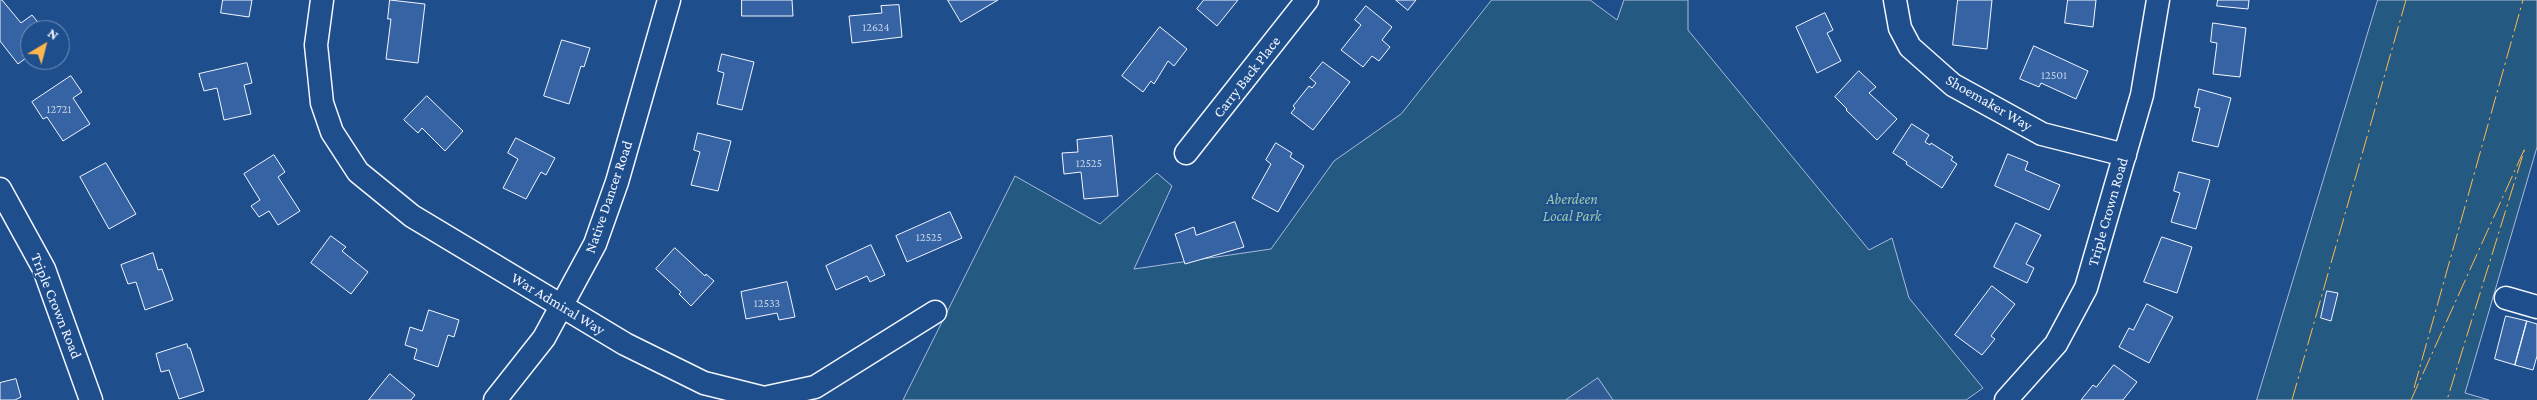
<!DOCTYPE html>
<html>
<head>
<meta charset="utf-8">
<style>
  body { margin:0 }
  #map { position:relative; width:2537px; height:400px; overflow:hidden; background:#1f4e8c; font-family:"Crimson Pro",serif }
  canvas { display:block }
  .north { position:absolute; left:20px; top:20px; width:50px; height:50px; box-sizing:border-box; background:#1f4e8c; border:1px solid #7391ba; border-radius:50%; rotate:37deg; font-size:14px; font-weight:700; line-height:20px; text-align:center; color:#f2f6ff }
  .north::after { content:''; display:block; margin:auto; width:18px; height:22px; background:#ffb74d; clip-path:polygon(50% 0,100% 100%,50% 72%,0 100%) }
</style>
</head>
<body>
<div id="map">
<canvas width="2537" height="400"></canvas>
<div class="north">N</div>
</div>
<script>
const g = document.querySelector('canvas').getContext('2d');
g.lineJoin = 'round';
function paint(path, color) { g.fillStyle = color; g.fill(path, 'evenodd'); }
function trace(path, color, width, dash) { g.strokeStyle = color; g.lineWidth = width; g.lineCap = dash ? 'butt' : 'round'; g.setLineDash(dash || []); g.stroke(path); }
function write(font, color, halo, rows, align = 'center') {
  g.font = font + ' "Crimson Pro",serif'; g.lineWidth = 4; g.setLineDash([]); g.textBaseline = 'middle'; g.strokeStyle = halo; g.fillStyle = color; for (const [text, x, y, turn = 0] of rows) {
    g.save(); g.translate(x, y); g.rotate((+turn || 0) * Math.PI / 180); g.textAlign = isNaN(turn) ? turn : align; if (halo) g.strokeText(text, 0, 0); g.fillText(text, 0, 0); g.restore();
  }
}
const green = new Path2D(`
  M1492 0H1590L1617 20 1624 0H1688V30L1869 250 1892 238 1909 298 1983 388 1966 400H903L1015 176 1100 224 1157 173 1172 186 1134 269 1271 249 1334 161 1401 114Z
  M2378 0H2537V147L2465 393 2489 400H2257Z`);
const parking = new Path2D(`
  M1598 378 1613 400H1566Z`);
const building = new Path2D(`
  M2 0 21 23 32 15 41 26 36 30H30V55L18 64 0 41V2Z
  M223 0H252L249 17 221 13Z
  M390 0 425 4 418 63 386 59 391 19H388Z
  M742 0H792L793 16H742Z
  M948 0H998L961 22Z
  M1204 0H1238L1217 26 1197 9Z
  M1396 0H1416L1408 10Z
  M1958 0H1992L1987 49 1953 45Z
  M2068 0H2096L2093 27 2065 23Z
  M2218 0H2249L2248 9 2217 6Z
  M899 5 902 37 852 43 849 16 882 13 881 6Z
  M1366 6 1392 27 1382 40 1390 47 1379 61 1372 56 1363 67 1341 50 1361 25 1355 20Z
  M1825 13 1833 30 1827 33 1841 61 1817 73 1796 27Z
  M2213 23 2246 28 2240 77 2213 74 2217 43 2211 42Z
  M1160 27 1187 49 1174 66 1168 61 1154 84 1151 81 1143 92 1122 76Z
  M562 40 590 48 584 67 581 66 569 104 544 96Z
  M2034 46 2088 71 2076 99 2041 83 2039 87 2020 79Z
  M722 54 754 62 742 110 717 104 724 73 718 71Z
  M1323 62 1350 82 1313 130 1291 113 1295 108 1293 106 1309 86 1312 88 1316 83 1310 78Z
  M247 63 252 83 244 85 251 114 224 120 217 88 204 91 199 74Z
  M1859 71 1876 87 1869 93 1897 119 1877 140 1846 110 1847 109 1835 97Z
  M71 76 82 92 73 98 90 124 63 141 47 117 43 119 32 102Z
  M2199 89 2231 98 2218 147 2192 141 2200 108 2195 107Z
  M427 96 463 131 445 151 422 128 418 133 404 120Z
  M1912 124 1929 135 1925 142 1930 145 1931 143 1953 157 1951 160 1957 164 1942 188 1906 164 1907 162 1893 153Z
  M698 133 731 141 718 191 691 185 700 152 694 150Z
  M1112 136 1118 196 1084 199 1081 172 1064 174 1062 153 1078 152 1077 140Z
  M516 138 555 158 546 175 541 172 526 199 503 188 518 159 508 153Z
  M1276 143 1292 153 1290 157 1304 166 1278 212 1252 198 1271 164 1266 160Z
  M2008 154 2028 162 2025 170 2060 185 2049 210 1995 186Z
  M274 155 285 172 278 177 300 211 278 225 269 211 259 217 251 206 260 200 244 174Z
  M106 163 136 214 109 229 80 177Z
  M2179 172 2210 180 2196 229 2171 222 2180 193 2174 191Z
  M950 212 962 238 907 262 896 236Z
  M1235 222 1244 247 1185 264 1175 234 1194 227 1196 235Z
  M2016 223 2041 235 2026 264 2034 268 2027 283 1994 267Z
  M331 236 346 247 342 251 368 272 351 294 311 263Z
  M2162 237 2192 247 2177 293 2144 282Z
  M871 245 885 275 870 282 867 276 836 290 826 266Z
  M675 248 705 276 706 274 714 281 691 306 679 294 681 292 656 269Z
  M153 253 158 270 162 269 173 300 145 310 136 282 128 284 121 265Z
  M787 282 795 317 779 320 777 313 746 319 741 292Z
  M1992 286 2015 304 1991 336 1995 339 1982 355 1955 335Z
  M2327 291 2338 293 2331 321 2321 318Z
  M2147 304 2173 317 2149 363 2119 347 2129 328 2133 330Z
  M429 310 459 320 454 337 448 335 438 367 414 359 417 349 405 345 410 327 422 331Z
  M2506 316 2527 321 2515 365 2495 359Z
  M2527 321 2537 324V356L2533 370 2515 365Z
  M187 344 188 348H190L204 391 179 399 169 370 161 372 156 354Z
  M2114 365 2137 382 2123 400H2081L2093 385 2096 387Z
  M390 374 415 395 411 400H369Z
  M16 379 21 397 15 400H0V383Z`);
const minor = new Path2D(`
  M322 0 316 45 322 103 332 132 358 172 412 216 625 344 704 383 764 398 815 387 935 312
  M1895 0 1900 28 1910 47 1953 85 2042 134 2125 155
  M1186 153 1307 0
  M0 189 44 269 91 400
  M2506 298 2537 307
  M495 400 544 338 595 244 617 182 669 0
  M2006 400 2056 344 2086 288 2142 95 2158 0`);
const power = new Path2D(`
  M2414 388 2523 0
  M2292 400 2406 0
  M2411 400 2525 148 2447 400`);
const numberNames = [
  ["12624",876,27],
  ["12501",2054,75],
  ["12721",59,109],
  ["12525",1089,163],
  ["12525",929,237],
  ["12533",767,303]
];
const streetNames = [
  ["Carry Back Place",1247,77,-52],
  ["Shoemaker Way",1989,103,30],
  ["Native Dancer Road",609,197,-71],
  ["Triple Crown Road",2108,212,-74],
  ["War Admiral Way",558,304,31],
  ["Triple Crown Road",56,306,68]
];
const parkNames = [
  ["Aberdeen",1572,199],
  ["Local Park",1572,216]
];
paint(green, '#245a82');
trace(green, '#a8bbd7', 1);
paint(parking, '#305b95');
trace(parking, '#a8bbd7', 1);
paint(building, '#3563a3');
trace(building, '#f2f6ff', 1);
trace(minor, '#f2f6ff', 25);
trace(minor, '#1f4e8c', 22);
trace(power, '#ffb74d', 1, [18, 4, 2.5, 4]);
write('12px', '#c3d1e8', null, numberNames);
write('15px', '#f2f6ff', '#1f4e8c', streetNames);
write('italic 15px', '#97c8a6', '#1f4e8c', parkNames);
</script>
</body>
</html>
